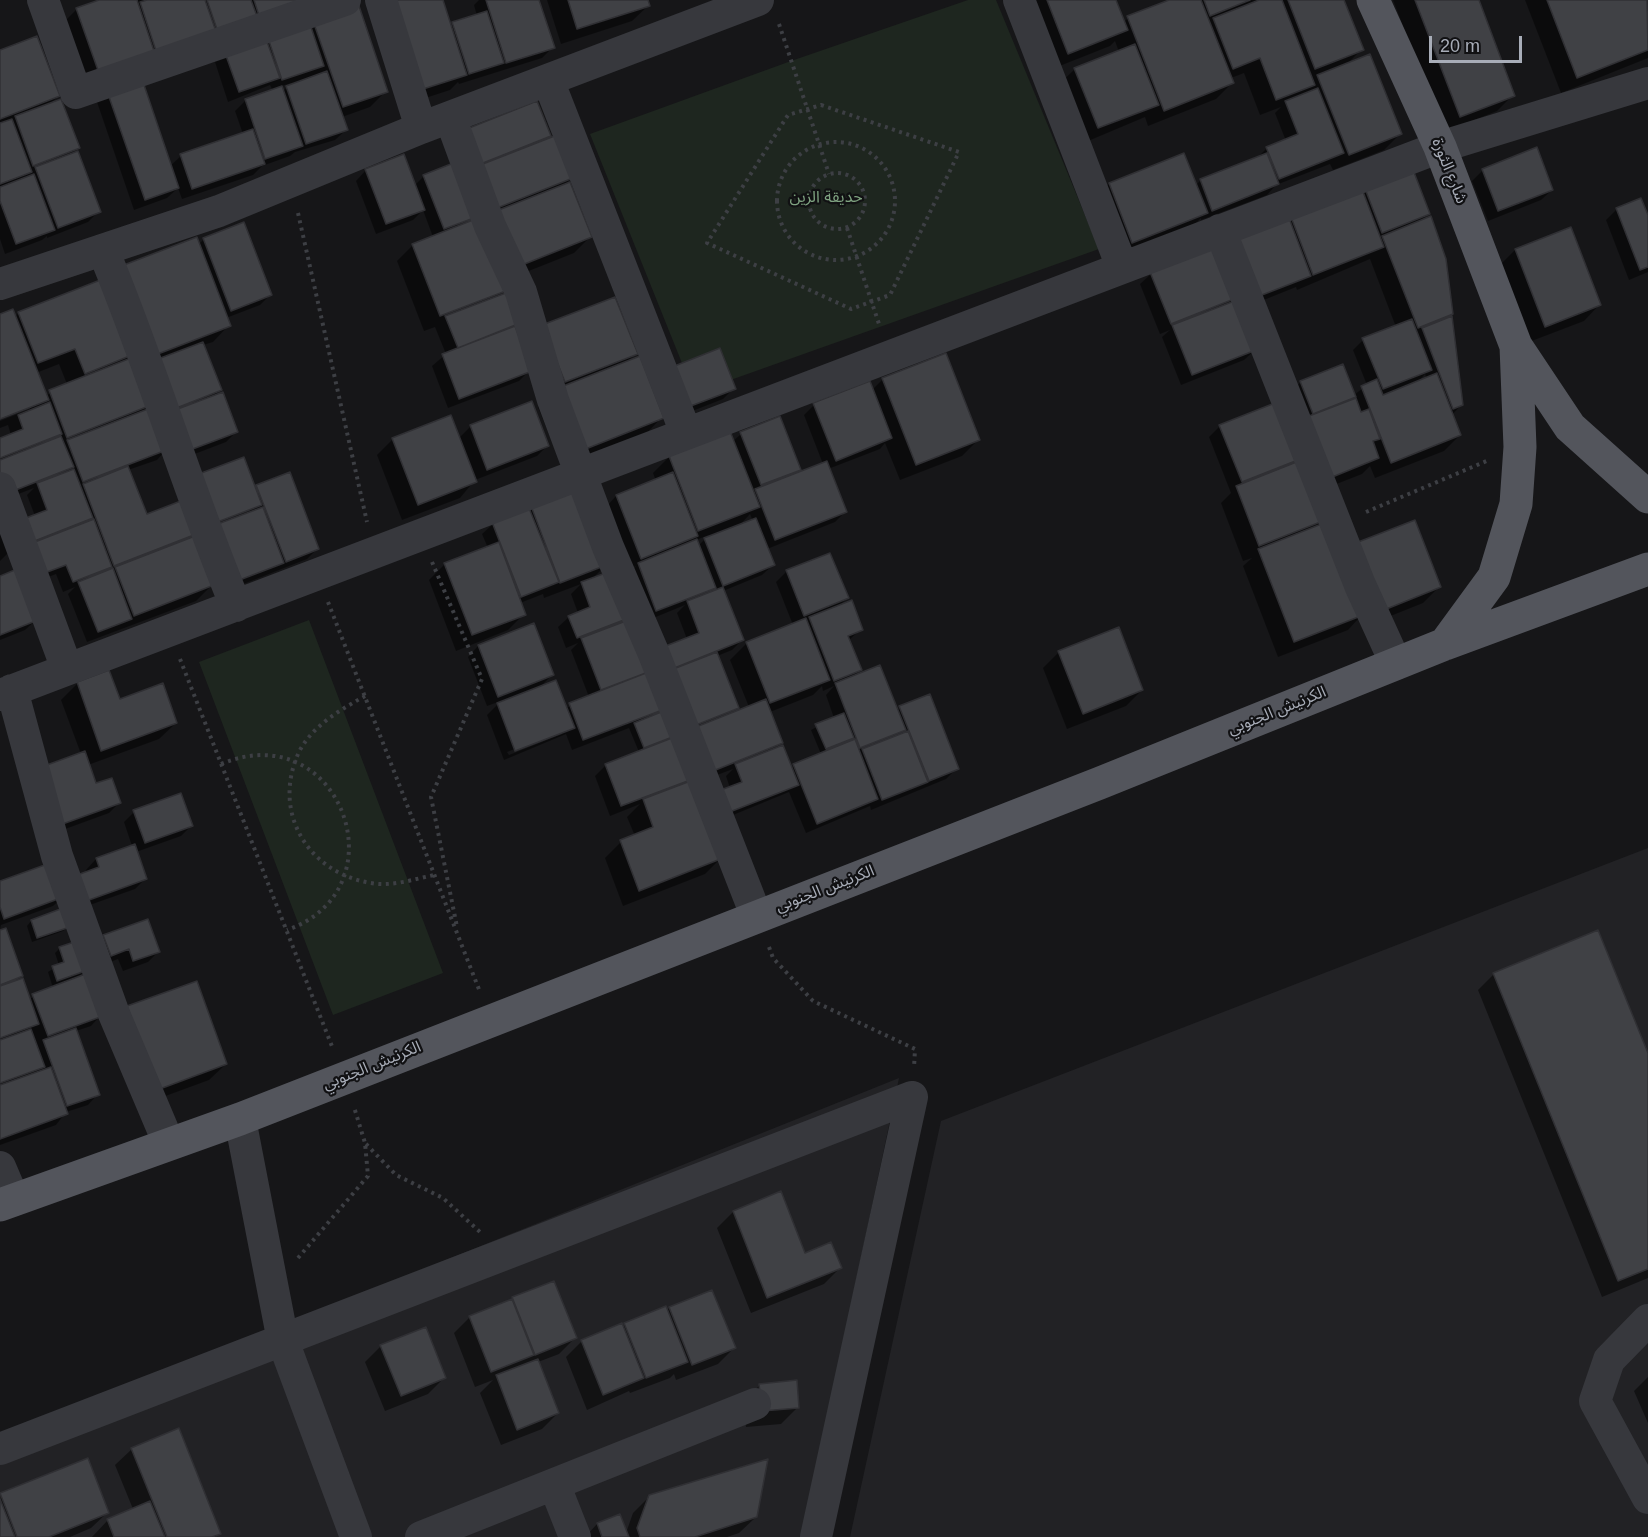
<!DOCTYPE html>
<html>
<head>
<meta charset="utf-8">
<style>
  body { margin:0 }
  #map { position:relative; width:1648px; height:1537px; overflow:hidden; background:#161618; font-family:Arial,sans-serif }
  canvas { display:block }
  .scale { position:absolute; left:1429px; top:36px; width:93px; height:27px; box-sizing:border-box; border:3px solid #a8adb8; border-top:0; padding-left:8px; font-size:18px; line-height:21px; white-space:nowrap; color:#a8adb8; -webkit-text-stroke:4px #111113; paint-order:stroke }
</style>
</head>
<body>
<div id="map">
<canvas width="1648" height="1537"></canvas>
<div class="scale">20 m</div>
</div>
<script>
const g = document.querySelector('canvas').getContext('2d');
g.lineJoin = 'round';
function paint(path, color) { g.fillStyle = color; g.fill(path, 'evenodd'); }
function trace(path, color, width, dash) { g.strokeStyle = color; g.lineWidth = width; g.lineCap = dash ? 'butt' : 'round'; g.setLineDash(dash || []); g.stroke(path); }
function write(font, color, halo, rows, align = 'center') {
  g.font = font + ' Arial,"Noto Sans Arabic",sans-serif'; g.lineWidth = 4.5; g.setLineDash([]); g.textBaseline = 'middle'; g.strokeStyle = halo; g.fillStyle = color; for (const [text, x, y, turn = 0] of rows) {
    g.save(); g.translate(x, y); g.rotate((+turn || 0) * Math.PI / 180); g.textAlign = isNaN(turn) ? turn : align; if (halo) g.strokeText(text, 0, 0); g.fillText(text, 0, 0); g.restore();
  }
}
const built = new Path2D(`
  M1648 848V1537H850L941 1121Z
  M899 1078 802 1537H0V1439Z`);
const green = new Path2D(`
  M968 0H996L1099 249 694 393 590 134 791 61Z
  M309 620 443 973 333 1015 199 662Z`);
const shadow = new Path2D(`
  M104 0H352L313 20 386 91 370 107 342 117 346 130 335 140 295 152 290 156 262 166 253 175 182 199 178 188 167 198 134 210 97 102 108 92 170 166 181 156 243 134 235 111 246 100 273 91 270 85 228 102 215 62 84 91 61 25 77 9ZM292 83 282 92 281 86Z
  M442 0 450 26 477 16 474 5 479 0H538L553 47 542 58 459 84 458 82 450 90 404 105Z
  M547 0H647L649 5 632 21 561 44Z
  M1034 0H1114L1123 23 1128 18 1173 0H1343L1362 49 1347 64 1400 134 1384 150 1333 170 1330 164 1276 185 1267 195 1201 220V218L1190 229 1116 258 1093 200 1109 184 1196 185 1200 181 1257 158 1267 148 1286 141 1275 113 1281 107 1260 115 1244 73 1231 78 1232 83 1216 99 1148 126 1145 117 1081 144 1058 85 1075 69 1119 52 1115 41 1110 46 1052 69Z
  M1393 0H1477L1513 95 1497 111 1444 132Z
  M1525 0H1645L1648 7V58L1561 93Z
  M0 52 58 96 49 105 78 148 69 156 99 211 88 222 47 238V236L42 240 5 254 0 239Z
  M549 136 543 142 572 178 563 186 590 237 574 253 506 280 509 288 501 296 511 293 530 370 519 381 448 408 432 366 446 354 435 327 424 331 397 261 413 245 433 237 423 210 413 220 376 234 356 181 366 170 414 186 424 176Z
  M1483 170 1552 190 1541 200 1488 221 1472 181Z
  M1364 187 1429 213 1420 222 1451 313 1444 321 1461 405 1452 415 1460 435 1444 451 1375 478 1370 466 1362 474 1316 492 1342 558 1439 587 1423 603 1363 627 1359 618 1348 630 1278 657 1243 566 1252 558 1243 561 1221 503 1231 493 1209 437 1220 426 1279 403 1301 382 1354 395 1367 385 1353 350 1363 340 1396 327 1370 259 1297 290 1296 287 1239 310 1255 350 1244 360 1181 385 1162 337 1170 330 1160 334 1140 284 1151 274ZM1425 374 1427 379 1417 383Z
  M1641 200 1648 219V272L1629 280 1606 220 1616 210Z
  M204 239 270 295 260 305 226 318 229 325 213 342 203 345 220 390 213 397 237 431 226 442 171 463 166 450 157 460 128 470 146 516 257 486 317 549 307 559 218 594 214 583 196 601 87 642 68 594 75 587 63 592 56 574 28 585 35 516 27 495 34 488 0 501V439L11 435 8 425 0 428V421L30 409V406L0 418V315L15 317 19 313 198 245ZM59 364 67 384 45 396 36 373ZM250 508V511L200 531 199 528Z
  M1515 250 1600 304 1584 321 1529 342 1499 266Z
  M527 343 636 353 627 362 662 417 646 434 562 467 538 407 548 397Z
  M663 379 734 388 723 399 677 417Z
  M883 379 978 440 962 456 900 480 885 443 880 449 828 469 845 512 835 522 767 549 773 565 762 575 723 591 742 640 732 650 717 656 737 708 730 715 749 707 730 660 747 643 793 625 776 582 786 572 829 554 847 598 838 607 861 629 848 641 860 670 852 678 897 711 900 707 957 768 946 779 871 810 870 806 806 833 789 792 716 822 730 788 726 776 733 769 693 784 721 858 705 874 623 906 605 858 621 842 635 836 627 817 640 804 610 816 595 776 606 765 639 752 629 728 572 750 566 734 504 760 487 715 501 701 487 706 468 657 478 646 552 675 538 689 566 708 589 697 571 650 578 643 566 648 558 627 569 617 578 613 571 594 581 584 544 598 543 594 520 603 524 614 508 630 456 651 429 580 445 564 488 548 482 534 493 524 532 507 607 564 591 580 627 618 620 625 654 685 687 639 677 613 685 605 646 621 628 575 636 566 630 569 606 507 616 496 656 481 653 473 669 457 732 442 741 434 799 469 792 476 823 464 804 415 814 405 872 390ZM750 514 753 521 738 527ZM709 535 698 546 696 540ZM822 686 823 691 834 686 826 695 834 718 811 730 821 754 790 768 774 750 781 743 770 712 813 695ZM663 709 664 712 656 716ZM562 731V734L509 755 507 752Z
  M471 426 547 446 537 456 475 480 460 498 402 520 377 455 393 439 459 438Z
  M0 530 9 552 0 561Z
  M0 577 36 620 25 630 0 640Z
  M1059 652 1142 690 1126 706 1067 729 1043 668Z
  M108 672 119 701 176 723 159 739 88 765 95 785 119 803 109 813 46 836 81 754 61 700 77 684Z
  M134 812 192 825 181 836 136 852 146 878 135 889 67 913 62 898 53 906 1 925 0 929V883L61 888 87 873 86 870 96 859 132 846 124 822Z
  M31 921 68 927 63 931 32 942 27 926Z
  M0 932 22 976 15 982 29 999 53 988 48 972 59 965 55 953 60 948 86 970 76 979 101 1015 91 1026 76 1031 98 1094 88 1105 66 1112 56 1125 0 1145Z
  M104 936 158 952 148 962 123 971 118 959 100 966 93 947Z
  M1494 974 1648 1057V1278L1602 1297 1478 990Z
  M111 1024 226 1064 209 1080 141 1105Z
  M733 1212 804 1254 840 1268 824 1284 751 1313 717 1228Z
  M553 1283 575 1338 559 1354 538 1362 558 1413 542 1429 501 1445 480 1393 493 1380 475 1387 454 1333 470 1317Z
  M670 1308 734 1348 718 1364 676 1380 674 1374 670 1378 630 1393 629 1391 587 1410 566 1357 582 1341Z
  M381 1346 444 1378 428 1394 385 1411 365 1362Z
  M1648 1377V1423L1634 1391Z
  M760 1385 797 1408 781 1424 746 1427 744 1401Z
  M132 1449 219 1533 215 1537H92L108 1520 133 1509 115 1465Z
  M87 1460 108 1512 91 1528 70 1537H0L1 1495Z
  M650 1496 756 1517 739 1533 727 1537H585L597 1524 620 1516 626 1533 633 1513Z`);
const building = new Path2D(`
  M99 0H137L156 57 100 76 76 8Z
  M147 0H205L219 40 159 60 140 2Z
  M207 0H251L261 27 221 41Z
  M254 0H306L262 25Z
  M392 0H443L467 75 420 90Z
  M486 0H539L555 48 506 63Z
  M568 0H648L650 6 577 29Z
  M1047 0H1116L1128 30 1068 54Z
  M1169 0H1201L1234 83 1164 111 1127 16Z
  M1204 0H1250L1210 16Z
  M1259 0H1282L1315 85 1276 100 1260 58 1233 69 1213 18Z
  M1288 0H1344L1364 50 1315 69Z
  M1415 0H1479L1515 96 1460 117Z
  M1547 0H1647L1648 50 1577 78Z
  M358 3 388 92 343 107 312 18Z
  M487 11 504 63 469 74 452 22Z
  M308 18 324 66 282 80 266 32Z
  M37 36 60 96 0 119V50Z
  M265 36 280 78 239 92 224 50Z
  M1135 44 1159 105 1098 128 1074 68Z
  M1370 54 1402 134 1349 155 1317 75Z
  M327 71 348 130 306 144 286 86Z
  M142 79 179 188 145 200 107 91Z
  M282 86 303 146 265 159 245 99Z
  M1318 88 1344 153 1279 179 1266 147 1298 134 1285 101Z
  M61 99 80 148 33 166 15 116Z
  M537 101 551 136 473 167 459 132Z
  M12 119 32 172 0 184V123Z
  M253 129 265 164 192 189 180 154Z
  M557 135 573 178 487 212 470 169Z
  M1537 147 1553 190 1498 211 1482 169Z
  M78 151 101 212 58 228 35 167Z
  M1184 153 1208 213 1132 243 1109 183Z
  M1267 153 1279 184 1212 211 1200 179Z
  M404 154 425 210 386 224 365 169Z
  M461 160 482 215 444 229 423 175Z
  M1412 167 1430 214 1382 233 1364 186Z
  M34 174 55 230 16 244 0 201V187Z
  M570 182 592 237 512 269 491 213Z
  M1362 189 1384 247 1313 275 1291 217Z
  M1641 198 1648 215V267L1640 270 1616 208Z
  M483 216 511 289 440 316 412 244Z
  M1431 216 1446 259 1453 314 1418 328 1382 236Z
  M1289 218 1311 276 1249 300 1226 242Z
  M244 222 272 295 231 311 203 238Z
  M1571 227 1601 305 1545 327 1515 249Z
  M197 237 231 326 150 357 116 268Z
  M1219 246 1239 297 1171 324 1150 272Z
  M108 277 137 353 85 374 75 349 38 363 18 312Z
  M511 291 523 322 458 348 445 316Z
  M615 297 638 354 565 382 542 325Z
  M1237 300 1256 350 1192 375 1172 325Z
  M13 309 49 400 0 419V314Z
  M1452 316 1463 405 1453 409 1422 328Z
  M1412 319 1432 370 1383 389 1362 338Z
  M515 326 532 371 459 399 442 354Z
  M203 342 222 390 169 411 150 362Z
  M720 348 736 389 688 407 672 367Z
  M946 353 980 440 916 465 882 378Z
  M136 356 154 404 67 438 49 390Z
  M640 356 664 418 578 452 553 390Z
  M1343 364 1356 397 1313 414 1300 381Z
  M1437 373 1461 435 1391 463 1361 386 1377 379 1383 395Z
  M870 381 892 438 836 461 813 403Z
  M223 392 238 432 182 453 167 413Z
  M1356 398 1361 412 1369 409 1380 439 1373 441 1379 458 1320 482 1296 421Z
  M532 401 549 446 487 470 470 425Z
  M1280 401 1303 458 1242 482 1219 425Z
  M50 402 62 434 0 458V438L23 429 18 415Z
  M153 407 169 449 83 482 67 440Z
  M451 415 477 482 418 505 392 438Z
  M780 416 801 470 761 485 740 432Z
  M730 431 760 507 698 531 669 456Z
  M61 436 74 467 8 493 0 473V460Z
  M244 457 262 505 207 526 188 478Z
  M1304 459 1328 519 1259 546 1236 486Z
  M827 461 847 512 775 540 755 489Z
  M128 466 147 514 186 499 199 533 114 566 83 484Z
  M74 469 93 518 27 544 18 521 47 510 37 483Z
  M290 472 319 549 286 562 256 485Z
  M673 472 698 536 641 559 616 495Z
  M579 487 609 564 560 583 531 506Z
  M263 507 284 563 229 584 207 528Z
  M529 508 559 582 521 597 492 522Z
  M756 518 775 565 723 586 704 538Z
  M94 519 112 567 73 582 66 565 39 575 27 545Z
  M1415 520 1441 587 1379 612 1353 544Z
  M1329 521 1366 614 1294 642 1258 549Z
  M195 536 214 585 134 616 115 567Z
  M697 539 716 588 656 611 638 563Z
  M499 542 526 615 472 635 444 563Z
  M830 553 849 598 804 616 786 570Z
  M113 568 132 619 98 632 78 582Z
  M17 569 38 620 0 635V576Z
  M611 571 629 618 577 638 568 616 590 607 581 582Z
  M723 587 744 640 672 669 663 647 699 633 687 601Z
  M852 600 863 630 848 636 862 670 834 681 809 617Z
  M806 618 830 680 770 703 746 642Z
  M631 619 651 671 601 690 581 638Z
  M534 623 554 675 498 697 478 645Z
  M1119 627 1143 690 1083 714 1058 651Z
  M717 652 739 708 686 729 663 673Z
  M880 665 906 730 860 748 835 683Z
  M109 670 120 699 163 683 177 723 101 751 77 682Z
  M651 671 665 709 583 740 569 703Z
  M556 680 575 728 515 751 497 703Z
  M930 694 959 769 929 781 899 706Z
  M766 699 783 743 703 775 686 731Z
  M666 710 675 736 644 748 634 723Z
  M844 713 854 738 826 749 815 724Z
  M908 731 928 782 882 800 862 749Z
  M677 736 693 779 621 806 605 764Z
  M855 739 878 799 817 824 793 764Z
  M783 745 799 785 727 813 718 791 742 782 735 764Z
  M85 751 96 783 112 778 121 803 57 826 36 769Z
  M693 780 723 858 639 891 620 840 653 827 643 799Z
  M181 793 193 826 145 843 133 810Z
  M135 844 147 879 78 904 69 878 99 867 96 858Z
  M53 862 66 896 4 919 0 907V881Z
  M63 908 70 927 37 938 31 920Z
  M148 919 160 952 133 961 129 949 111 956 103 935Z
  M6 928 23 976 0 985V930Z
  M1598 930 1648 1053V1269L1618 1281 1493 973Z
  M77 941 88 970 57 981 52 966 64 962 59 947Z
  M88 973 103 1016 48 1036 32 994Z
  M23 978 39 1024 0 1038V986Z
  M197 981 227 1064 157 1090 127 1006Z
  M76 1028 100 1095 67 1106 43 1040Z
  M31 1029 45 1067 0 1083V1040Z
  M51 1067 68 1114 0 1139V1085Z
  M781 1191 805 1253 831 1242 842 1268 767 1298 733 1211Z
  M554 1281 577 1338 535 1355 512 1297Z
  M712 1290 736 1348 692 1365 669 1307Z
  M512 1299 534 1355 491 1372 469 1316Z
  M666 1306 688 1362 646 1378 624 1323Z
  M622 1323 644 1378 603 1395 581 1340Z
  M426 1327 446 1378 401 1396 380 1345Z
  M538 1359 559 1413 517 1430 496 1375Z
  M797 1380 799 1408 762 1411 759 1384Z
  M179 1428 221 1534 212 1537H167L131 1448Z
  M88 1458 109 1513 49 1537H17L0 1493Z
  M768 1459 757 1517 695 1537H640L637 1528 649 1495Z
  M0 1499 15 1537H0Z
  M150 1501 165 1537H114L107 1519Z
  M620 1514 629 1537H602L597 1523Z`);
const path = new Path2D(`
  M779 24 829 174
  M821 105 959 152 890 295 851 309 707 243 788 115Z
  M777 201a59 59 0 1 1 118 0a59 59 0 1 1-118 0Z
  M809 201a28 28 0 1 1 56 0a28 28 0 1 1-56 0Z
  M298 213 367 522
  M847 228 880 327
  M1366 512 1489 460
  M432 562 482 679 431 797 457 927
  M328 602 480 992
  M180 659 333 1049
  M365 696C340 710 312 726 299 752 271 812 308 873 371 883 391 887 415 879 434 875
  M221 764C340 714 404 889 287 930
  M769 947 773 958 813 1001 915 1049 914 1068
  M366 1144 396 1175 443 1198 480 1232
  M298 1258 368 1176 365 1143 354 1107`);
const minor = new Path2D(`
  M43 0 76 93 345 0
  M381 0 421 128
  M1019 0 1122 267
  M548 80 686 433
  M450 117 490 226 521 292 553 400 608 547 654 654 756 915
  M1220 230 1360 585 1396 664
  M103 250C152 367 187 489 236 606
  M0 284 219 211 421 128 758 0
  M0 488 67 669
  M12 690 57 856 114 1014 169 1144
  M0 695 1440 147 1648 83
  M240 1119 283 1341 356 1537
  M0 1167 14 1200
  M1648 1320 1609 1360 1595 1401 1648 1498
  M0 1449 912 1097
  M554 1484 575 1537
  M421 1537 755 1404
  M816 1537 912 1097`);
const major = new Path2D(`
  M1373 0 1440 147 1516 346 1570 427 1648 497
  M1445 644 1494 577 1516 504 1520 447 1516 346
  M0 1205 240 1119 1100 783 1445 644 1648 569`);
const streetNames = [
  ["شارع الثورة",1449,171,68],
  ["الكرنيش الجنوبي",1277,711,-22],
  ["الكرنيش الجنوبي",825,889,-21],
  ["الكرنيش الجنوبي",372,1066,-22]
];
const parkNames = [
  ["حديقة الزين",826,198]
];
paint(built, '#222225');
paint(green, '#1e261f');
paint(shadow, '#0007');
paint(building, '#404145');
trace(building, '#303034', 1.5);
trace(path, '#3d3f44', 4, [3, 4.5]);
trace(minor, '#37383d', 32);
trace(major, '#53555c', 33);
write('16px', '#a8adb8', '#111113', streetNames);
write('16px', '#7fa381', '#111113', parkNames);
</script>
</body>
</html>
